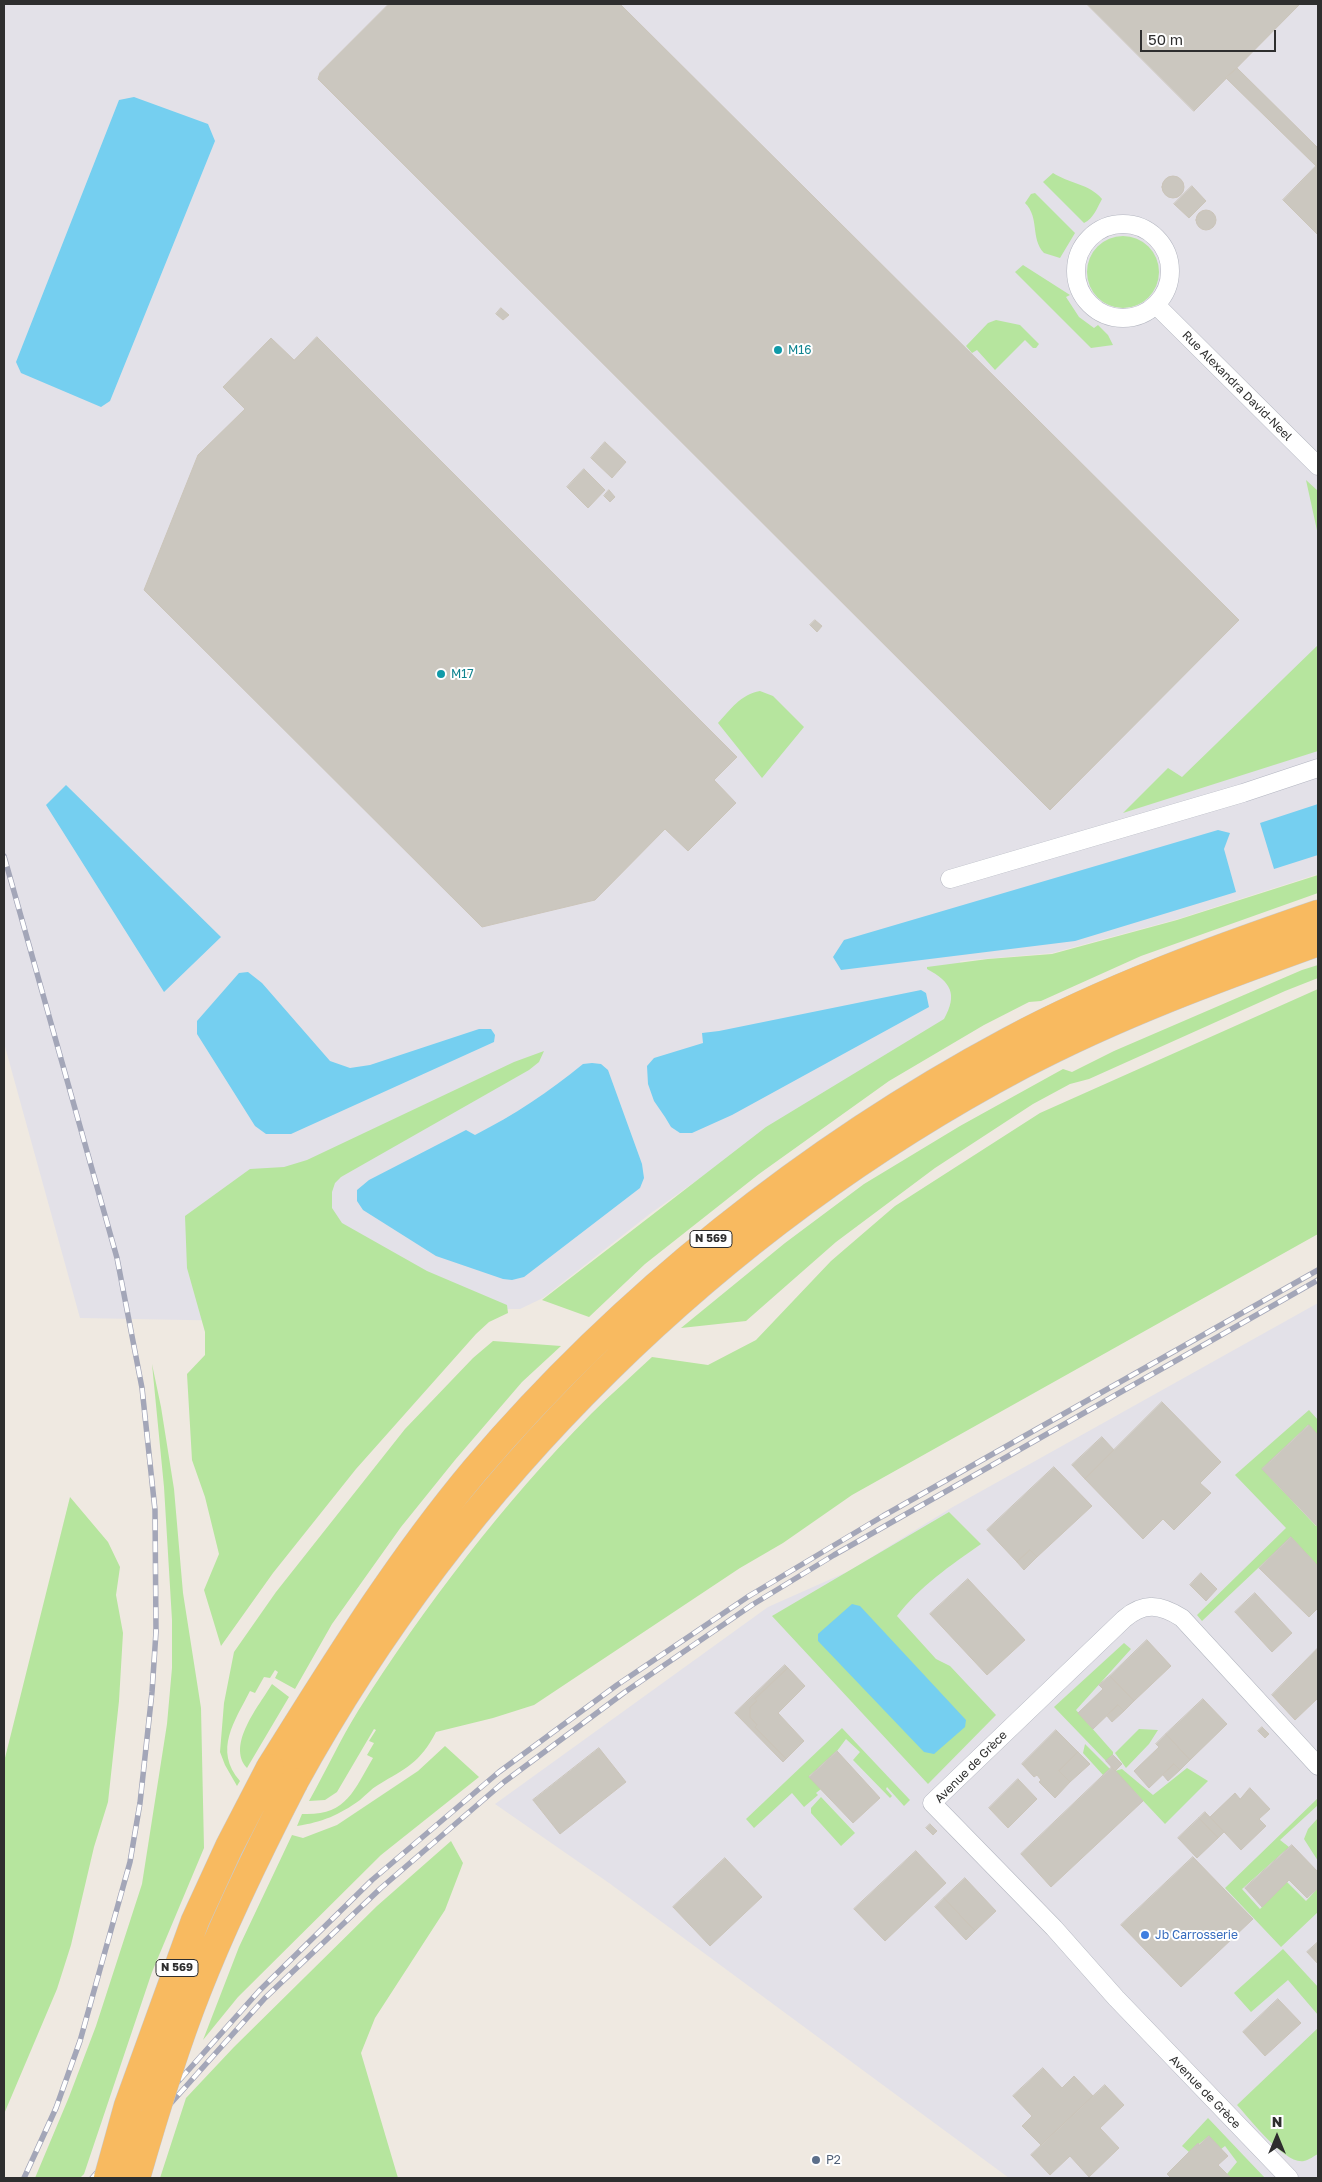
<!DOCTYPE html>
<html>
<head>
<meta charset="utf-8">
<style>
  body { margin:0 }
  #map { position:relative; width:1322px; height:2182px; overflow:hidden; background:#efe9e1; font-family:"Golos Text",sans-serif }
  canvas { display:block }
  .frame { position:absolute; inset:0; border:5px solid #2e2e2e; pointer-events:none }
  .north { position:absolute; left:1252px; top:2112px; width:50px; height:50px; -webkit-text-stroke:4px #fff; paint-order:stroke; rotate:0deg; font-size:14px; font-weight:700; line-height:20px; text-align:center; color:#2e2e2e }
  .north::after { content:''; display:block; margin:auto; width:18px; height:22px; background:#2e2e2e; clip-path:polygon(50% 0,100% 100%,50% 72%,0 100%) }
  .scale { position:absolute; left:1140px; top:30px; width:136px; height:22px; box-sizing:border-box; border:2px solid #2e2e2e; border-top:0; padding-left:6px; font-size:15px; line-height:18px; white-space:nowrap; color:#2e2e2e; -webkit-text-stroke:4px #fff; paint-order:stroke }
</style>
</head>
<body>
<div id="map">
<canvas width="1322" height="2182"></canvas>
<div class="frame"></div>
<div class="north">N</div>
<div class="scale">50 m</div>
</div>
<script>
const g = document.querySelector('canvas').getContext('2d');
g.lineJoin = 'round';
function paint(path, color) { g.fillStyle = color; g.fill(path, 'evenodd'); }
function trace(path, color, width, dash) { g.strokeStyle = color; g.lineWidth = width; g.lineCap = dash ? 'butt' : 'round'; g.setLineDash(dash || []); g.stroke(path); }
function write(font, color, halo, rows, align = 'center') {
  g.font = font + ' "Golos Text",sans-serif'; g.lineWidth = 4; g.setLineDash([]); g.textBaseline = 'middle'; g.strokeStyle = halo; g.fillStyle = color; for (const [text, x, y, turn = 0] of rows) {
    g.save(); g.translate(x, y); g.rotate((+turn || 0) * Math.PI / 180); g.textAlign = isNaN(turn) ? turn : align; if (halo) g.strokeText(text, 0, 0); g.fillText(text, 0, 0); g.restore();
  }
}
const industrial = new Path2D(`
  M4 4H1318V874L1178 919 1052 953 960 961 974 1014 768 1130 651 1213 543 1298 520 1309H508L457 1325 80 1318 4 1043Z
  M1318 1303V2178H1009L609 1883 495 1804 768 1607 849 1571 951 1508Z`);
const green = new Path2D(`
  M1053 173C1068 183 1090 184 1102 199 1097 208 1094 218 1084 223L1043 182Z
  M1035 193 1075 233 1060 258 1044 253C1030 238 1040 218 1025 203L1031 194Z
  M1087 272a36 36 0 1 1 72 0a36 36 0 1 1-72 0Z
  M1023 265 1070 295 1066 297 1079 317 1094 328 1098 325 1108 335 1113 345 1091 348 1015 272Z
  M996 320 1020 325 1039 344 1036 348H1033L1025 340 995 370 977 350 972 353 966 346 988 323Z
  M1306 480 1318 491V535Z
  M1318 645V751L1123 813 1168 768 1182 777Z
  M760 691 773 696 804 727 762 778 718 723C730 710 741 694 760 691Z
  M1318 875V893L1141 956 1041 1001 1029 1002 984 1025 889 1081 759 1174 645 1264 589 1317 542 1300 766 1127 944 1019C958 994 951 982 927 969V967L988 959 1052 954 1177 920Z
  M1318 965V978L1285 991 1089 1079 1070 1084 1033 1104 935 1168 836 1242 746 1321 681 1328 785 1243 864 1184 960 1126 1063 1069 1072 1072 1114 1051 1302 970Z
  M1318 989V1234L852 1495 783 1543 740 1568 534 1705 493 1718 436 1732C420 1763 406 1768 378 1785 371 1789 366 1795 360 1800 339 1815 323 1822 297 1826L302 1814C346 1816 353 1792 373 1758L367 1755 374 1743 369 1741 376 1730 374 1729 337 1792 325 1800 309 1801C326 1771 340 1740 358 1711 424 1607 504 1502 591 1414 611 1394 632 1376 652 1357L708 1365 756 1340 831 1261 895 1206 1040 1113Z
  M544 1051 539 1062 529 1070 341 1177 335 1183 332 1192V1208L342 1223 427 1271 507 1305 508 1313 489 1322 476 1334 356 1469 273 1573 221 1646 204 1590 219 1554 205 1497 192 1460 187 1374 205 1355V1332L187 1268 185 1216 250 1169 284 1167 307 1160 514 1062Z
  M493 1341 561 1346 522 1382 455 1460 401 1527 332 1624 295 1689 275 1678 278 1672 275 1670 270 1678 264 1677 255 1693 250 1691C235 1721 213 1750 240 1781L237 1786 225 1765 220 1752 224 1703 234 1652 276 1592 405 1429 473 1358Z
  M152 1364 161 1407 174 1489 183 1593 201 1708 204 1848 152 1972 84 2174 80 2178H35L69 2097 96 2026 142 1884 167 1724 172 1668V1620L164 1487Z
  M1309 1410 1318 1420V1435L1308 1425 1262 1469 1316 1526 1318 1524V1566L1291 1537 1202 1621 1197 1615 1286 1528 1235 1475Z
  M70 1497 108 1542 120 1567 116 1595 123 1633 119 1701 108 1802 94 1847 71 1945 57 1989 4 2114V1762Z
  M949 1512 981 1544C951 1565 919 1587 897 1616L936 1659 950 1666 996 1715 928 1784 772 1616Z
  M1124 1643 1131 1649 1076 1710 1113 1752V1755L1106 1761 1054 1707Z
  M272 1684 289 1697 247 1768C226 1745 259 1706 272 1684Z
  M842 1728 910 1800 904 1806 887 1787 886 1789 892 1796 890 1798 853 1760 860 1752 846 1739 837 1751 809 1776 821 1789 816 1793 818 1795 804 1807 792 1793 754 1828 746 1819Z
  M1139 1729 1158 1730 1149 1744 1126 1768 1115 1753Z
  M1085 1744 1110 1769 1103 1775 1083 1753Z
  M445 1746 479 1777 381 1855 238 1997 203 2040 239 1947 292 1835 303 1838 337 1825 418 1771Z
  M1187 1768 1208 1781 1165 1824 1115 1771 1122 1769 1153 1795Z
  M821 1797 855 1833 841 1846 811 1813V1808Z
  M1318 1798V1805L1280 1840 1289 1847 1242 1889 1260 1909 1287 1882 1306 1901 1318 1888V1912L1281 1947 1225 1888Z
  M1318 1818V1861L1304 1839 1308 1829Z
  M451 1841 463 1863 445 1910 375 2018 361 2053 398 2178H160L186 2098 234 2047 377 1906Z
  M1283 1949 1318 1987V2015L1288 1980 1251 2012 1234 1993Z
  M1318 2028V2154C1314 2156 1309 2160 1304 2161 1285 2165 1250 2119 1237 2105Z
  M1208 2118 1265 2178H1231L1227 2174 1237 2162 1225 2146 1221 2149 1209 2136 1189 2152 1182 2146Z`);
const water = new Path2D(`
  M134 97 208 124 215 141 110 401 101 407 21 373 16 362 119 100Z
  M66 785 221 937 164 992 46 805Z
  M1318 804V855L1274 869 1260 823Z
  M1218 830 1230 833 1224 849 1236 892 1075 941 841 970 833 957 844 940Z
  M248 972 262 983 330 1061 350 1068 370 1065 479 1029H491L495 1035 494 1042 291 1134H266L255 1126 197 1034V1021L239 973Z
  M921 990 926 993 929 1007 732 1115 692 1133H680L671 1127 665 1117 654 1101 648 1084 647 1066 654 1058 703 1043 702 1033 719 1031Z
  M592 1063 601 1064 608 1070 642 1164 644 1178 640 1188 524 1277 512 1280 503 1279 436 1256 363 1210 357 1201V1190L369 1180 466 1130 475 1135C514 1115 549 1092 583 1064Z
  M852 1604 860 1606 966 1720 965 1727 934 1754 924 1752 818 1641V1634Z`);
const building = new Path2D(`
  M389 4H620L1239 620 1050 810 318 79 320 73Z
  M1087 4H1300L1194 111Z
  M1237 68 1318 148V164L1316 166 1226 78Z
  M1318 164V235L1283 200Z
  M1162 187a11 11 0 1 1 22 0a11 11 0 1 1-22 0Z
  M1192 186 1206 201 1189 218 1174 204Z
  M1196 220a10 10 0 1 1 20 0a10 10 0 1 1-20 0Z
  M501 308 509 315 503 320 496 314Z
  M317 337 737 757 714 780 736 803 688 851 665 829 595 900 482 927 144 590 198 455 245 409 223 387 271 338 294 360Z
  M605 442 626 462 612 478 591 458Z
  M584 469 605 490 588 508 567 487Z
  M609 490 615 497 610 502 604 496Z
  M815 620 822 626 817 632 810 625Z
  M1162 1402 1221 1462 1200 1483 1211 1493 1174 1530 1163 1519 1143 1539 1085 1479Z
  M1309 1425 1318 1435V1524L1317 1526 1262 1469Z
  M1102 1437 1114 1450 1085 1479 1072 1465Z
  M1054 1467 1092 1506 1037 1557 1030 1550 1017 1562 987 1530Z
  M1291 1537 1318 1566V1608L1309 1617 1259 1568Z
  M1030 1550 1037 1557 1024 1570 1017 1562Z
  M1201 1573 1217 1589 1206 1601 1190 1585Z
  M968 1579 1025 1640 987 1675 930 1614Z
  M1255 1593 1292 1633 1272 1652 1235 1612Z
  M1147 1640 1171 1666 1134 1701 1110 1676Z
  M1318 1648V1698L1295 1720 1272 1695Z
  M785 1665 788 1668 755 1699 757 1701 750 1707V1717L757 1725 755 1727 786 1759 783 1762 735 1713Z
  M788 1668 805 1686 778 1713 804 1741 786 1759 755 1727 757 1725 750 1717V1707L757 1701 755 1699Z
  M1110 1676 1134 1701 1124 1711 1118 1705 1093 1729 1078 1713 1103 1689 1099 1685Z
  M1203 1699 1227 1724 1190 1760 1166 1734Z
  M1118 1705 1124 1711 1112 1722 1107 1716Z
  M1262 1727 1269 1734 1265 1738 1258 1731Z
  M1056 1730 1078 1752 1059 1771 1070 1782 1055 1798 1039 1782 1041 1780 1037 1775 1034 1777 1022 1764Z
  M1166 1734 1190 1760 1180 1770 1174 1764 1149 1788 1134 1771 1159 1747 1156 1744Z
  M599 1748 626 1782 560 1834 533 1800Z
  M837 1751 880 1798 853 1823 809 1777Z
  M1078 1752 1090 1764 1070 1782 1059 1771Z
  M1113 1755 1122 1764 1115 1771 1106 1761Z
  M1174 1764 1180 1770 1168 1781 1163 1775Z
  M1112 1767 1143 1801 1051 1887 1021 1854Z
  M1018 1779 1037 1799 1008 1828 989 1808Z
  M1250 1788 1270 1809 1259 1819 1266 1826 1241 1850 1210 1817 1235 1793 1240 1799Z
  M1205 1812 1224 1832 1218 1838 1199 1818Z
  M1199 1818 1218 1838 1197 1858 1178 1838Z
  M930 1824 937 1831 933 1835 926 1828Z
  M1292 1845 1318 1872V1888L1307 1898 1289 1880 1262 1907 1245 1888Z
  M916 1851 946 1883 885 1941 854 1909Z
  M1193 1857 1253 1919 1181 1987 1121 1925Z
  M725 1858 762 1897 710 1946 673 1907Z
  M965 1878 996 1911 975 1931 944 1898Z
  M944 1898 975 1931 966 1940 935 1907Z
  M1318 1942V1964L1307 1952Z
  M1278 1999 1301 2023 1265 2056 1243 2032Z
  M1043 2068 1062 2088 1074 2076 1093 2096 1041 2145 1022 2126 1032 2116 1013 2096Z
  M1105 2085 1124 2105 1100 2128 1119 2148 1089 2177 1070 2156 1050 2175 1031 2155Z
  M1209 2136 1228 2156 1218 2165 1231 2178H1171L1167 2174 1198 2143 1199 2145Z`);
const minor = new Path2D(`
  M1076 271a47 47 0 1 1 94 0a47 47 0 1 1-94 0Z
  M1156 305 1318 466
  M950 879 1243 793 1318 768
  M1289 2178 1116 1998 1054 1928 932 1803 1124 1619C1144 1602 1160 1604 1182 1618L1318 1766`);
const trunk = new Path2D(`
  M270 1768C334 1666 397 1563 475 1470 622 1297 809 1148 1009 1041 1108 988 1213 950 1318 914
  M294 1782C460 1480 718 1226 1022 1065 1117 1015 1218 978 1318 942`);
const rail = new Path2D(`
  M4 856 117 1258 142 1388 155 1510 156 1632 152 1692 140 1803 130 1862 80 2041 56 2108 24 2178
  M92 2178 259 1991 372 1880 499 1772 617 1685 749 1596 883 1516 1318 1270
  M106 2178 155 2121 265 1998 381 1888 504 1782 625 1692 752 1605 834 1555 1318 1280`);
const trunkBridge = new Path2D(`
  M108 2178 128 2106 195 1921 229 1847 270 1768
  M136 2178C154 2115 173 2052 197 1991 225 1919 259 1850 294 1782`);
const markers = [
  [778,350,5,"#0f9aa8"],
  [441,674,5,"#0f9aa8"],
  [1145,1935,5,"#3f7fe0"],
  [816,2160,5,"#5c6f8a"]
];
const shields = [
  [711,1239,42],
  [177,1968,42]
];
const shieldNames = [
  ["N 569",711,1239],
  ["N 569",177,1968]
];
const cultureNames = [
  ["M16",788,350],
  ["M17",451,674]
];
const streetNames = [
  ["Rue Alexandra David-Neel",1237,386,45],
  ["Avenue de Grèce",971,1767,-45],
  ["Avenue de Grèce",1205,2092,46]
];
const shopNames = [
  ["Jb Carrosserie",1155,1935]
];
const serviceNames = [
  ["P2",826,2160]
];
paint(industrial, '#e3e1e8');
paint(green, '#b6e59e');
paint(water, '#75cff0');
paint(building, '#cbc7bf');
trace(building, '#cbc5ba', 1);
trace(minor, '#b4b7c1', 19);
trace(trunk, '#c9c9c9', 29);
trace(minor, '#fff', 18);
trace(trunk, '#f8ba60', 28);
trace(rail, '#a3a6b8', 5.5);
trace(rail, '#fff', 4, [11]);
trace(trunkBridge, '#c9c9c9', 29, []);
trace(trunkBridge, '#f8ba60', 28);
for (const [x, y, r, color] of markers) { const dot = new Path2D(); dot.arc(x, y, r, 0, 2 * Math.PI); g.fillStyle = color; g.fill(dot); trace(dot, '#fff', 2); }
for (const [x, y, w] of shields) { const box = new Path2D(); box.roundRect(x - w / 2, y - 8.5, w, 17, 4); g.fillStyle = '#fff'; g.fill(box); trace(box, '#2e2e2e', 1); }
write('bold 11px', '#2e2e2e', null, shieldNames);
write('12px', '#0d838f', '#fff', cultureNames, 'left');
write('12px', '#2e2e2e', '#fff', streetNames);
write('12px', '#366cbe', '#fff', shopNames, 'left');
write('12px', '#4e5e75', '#fff', serviceNames, 'left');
</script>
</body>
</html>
